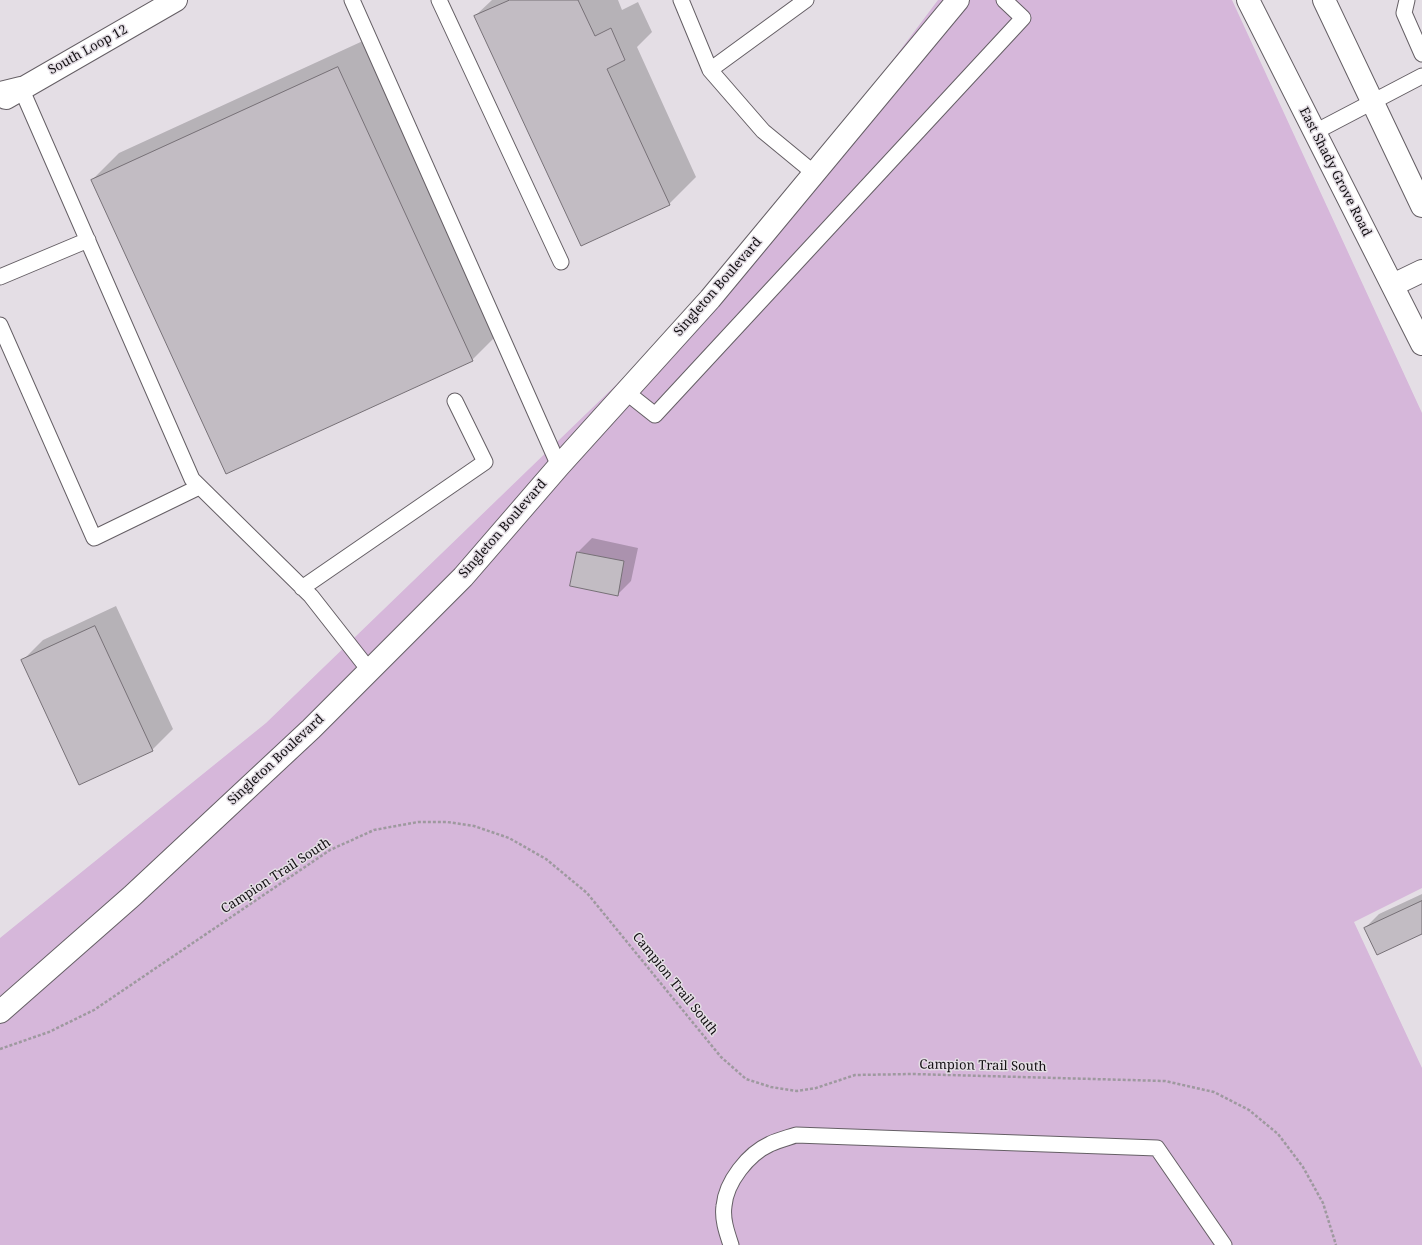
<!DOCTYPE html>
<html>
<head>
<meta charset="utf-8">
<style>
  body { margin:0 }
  canvas { display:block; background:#e4dee5 }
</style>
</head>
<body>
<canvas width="1422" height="1245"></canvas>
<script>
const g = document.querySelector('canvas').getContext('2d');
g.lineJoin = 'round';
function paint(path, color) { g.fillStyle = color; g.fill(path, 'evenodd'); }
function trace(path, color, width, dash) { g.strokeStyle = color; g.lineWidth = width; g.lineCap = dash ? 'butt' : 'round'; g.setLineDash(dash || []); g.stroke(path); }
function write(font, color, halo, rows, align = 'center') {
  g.font = font + ' "Noto Serif",serif'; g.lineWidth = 3; g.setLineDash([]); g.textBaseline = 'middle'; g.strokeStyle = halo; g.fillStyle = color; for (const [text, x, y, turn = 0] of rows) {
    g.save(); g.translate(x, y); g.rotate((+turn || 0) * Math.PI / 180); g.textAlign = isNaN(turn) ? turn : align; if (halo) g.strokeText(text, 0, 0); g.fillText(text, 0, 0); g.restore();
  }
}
const green = new Path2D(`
  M938 0H1232L1422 413V888L1354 922 1422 1068V1245H0V938L266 723 734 271Z`);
const shadow = new Path2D(`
  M492 0H618L622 10 638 2 652 32 637 47 696 177 669 204 475 16Z
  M365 40 499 333 472 360 92 180 119 153Z
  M592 538 638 548 631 581 617 595 572 585 578 552Z
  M116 606 173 729 152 750 22 661 43 640Z
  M1422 894V933L1365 928 1379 914Z`);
const building = new Path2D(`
  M510 0H578L595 36 611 28 625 60 607 69 670 205 581 246 474 16Z
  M338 67 473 361 226 474 91 180Z
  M577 552 624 561 618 596 570 586Z
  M95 626 153 751 79 785 21 660Z
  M1422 901V934L1377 955 1364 928Z`);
const path = new Path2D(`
  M0 1049 49 1032 94 1010 330 850 374 830 418 822H447L474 826 509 838 546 859 587 893 721 1057 746 1079 771 1087 797 1091 816 1088 855 1075 913 1074 1165 1081 1214 1092 1249 1110 1278 1134 1303 1167 1323 1203 1336 1245`);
const lane = new Path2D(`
  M352 0 559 466
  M439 0 561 262
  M681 0 710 70 806 0
  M1407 0 1404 13 1422 54
  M710 70 763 131 814 173
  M21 88 192 479 311 596 369 670
  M1315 132 1422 76
  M0 277 88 240
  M0 325 94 538 199 487
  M626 392 655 415 1023 18 1004 0
  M302 588 485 462 455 401
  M731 1245C727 1233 722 1219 724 1206 726 1182 748 1154 770 1144 778 1140 787 1138 796 1135L1157 1148 1224 1245`);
const street = new Path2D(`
  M1393 285 1422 271
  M0 1012 132 896 311 729 463 577 559 466 710 299 958 0`);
const secondary = new Path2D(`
  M1248 0 1422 344
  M1324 0 1422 206
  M6 98 176 0`);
const highway = new Path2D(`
  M0 93 21 88`);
const streetNames = [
  ["South Loop 12",88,50,-29],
  ["East Shady Grove Road",1335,172,63],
  ["Singleton Boulevard",718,287,-49],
  ["Singleton Boulevard",503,529,-49],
  ["Singleton Boulevard",276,760,-43],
  ["Campion Trail South",276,876,-33],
  ["Campion Trail South",675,984,51],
  ["Campion Trail South",983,1066,1]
];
paint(green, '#d6b7da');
paint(shadow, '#0003');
paint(building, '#c2bcc3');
trace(building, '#777177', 1);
trace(lane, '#655f65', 17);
trace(street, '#655f65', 24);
trace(secondary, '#655f65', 24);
trace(highway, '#655f65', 24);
trace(path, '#9e999f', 2.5, [3, 2]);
trace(lane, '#fff', 15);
trace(street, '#fff', 22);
trace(secondary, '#fff', 22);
trace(highway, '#fff', 22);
write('13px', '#131013', '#e4dee5', streetNames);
</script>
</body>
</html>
